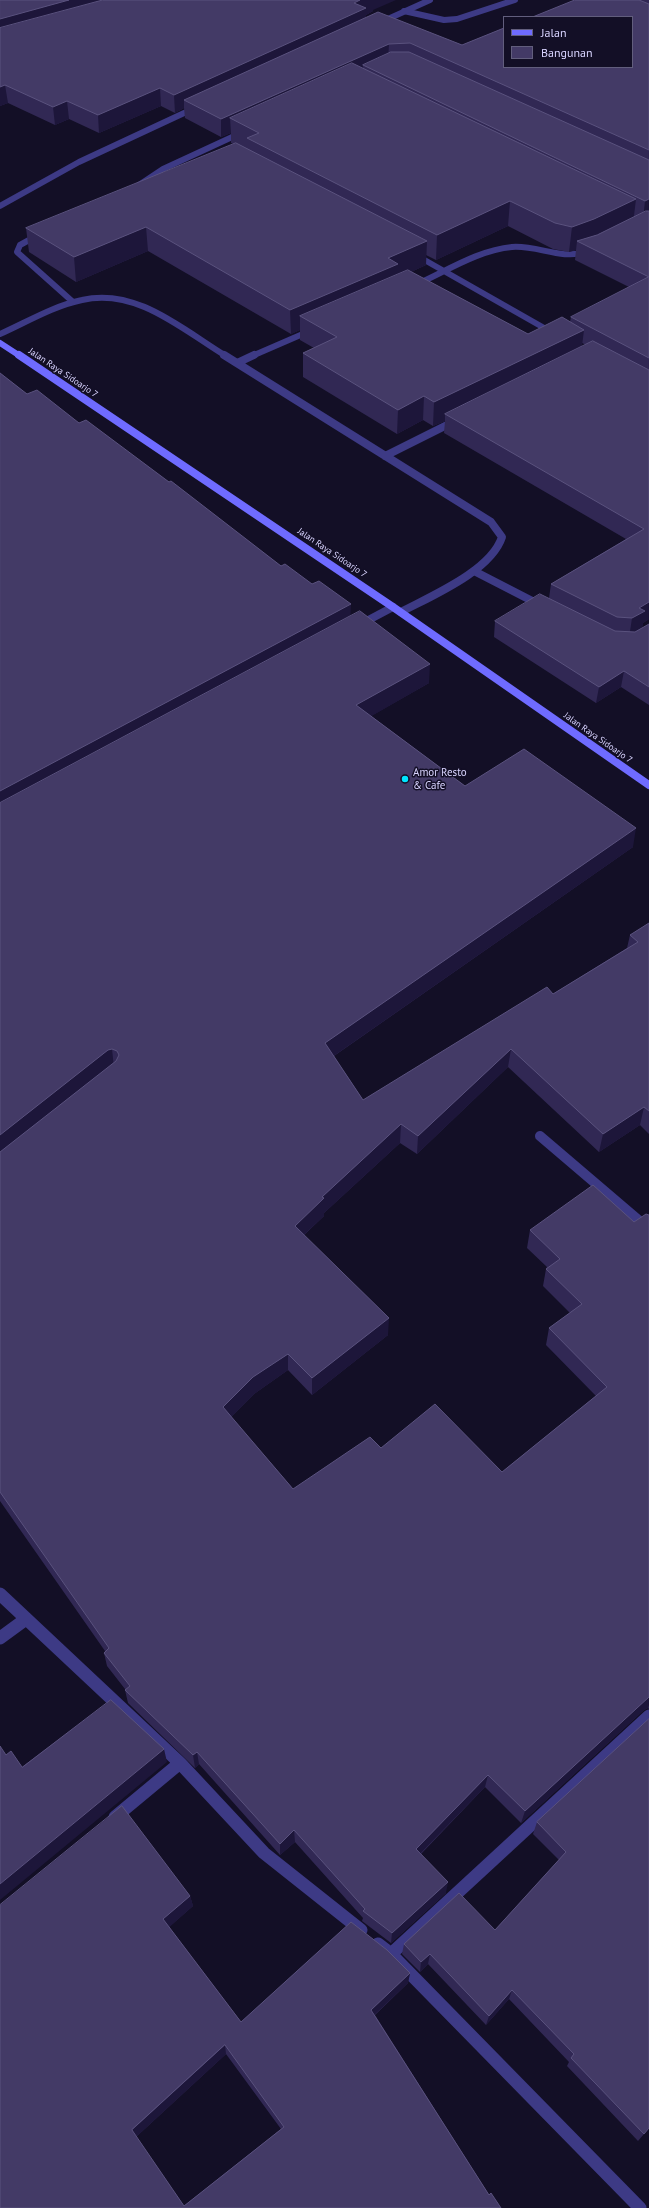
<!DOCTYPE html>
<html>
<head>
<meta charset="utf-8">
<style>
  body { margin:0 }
  #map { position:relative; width:649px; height:2208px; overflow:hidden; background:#130f26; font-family:"PT Sans",sans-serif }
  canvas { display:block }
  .legend { position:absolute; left:503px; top:16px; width:130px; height:52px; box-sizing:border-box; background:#130f26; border:1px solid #625e7d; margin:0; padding:5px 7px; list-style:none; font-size:12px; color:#d9d4ff }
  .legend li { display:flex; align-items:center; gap:8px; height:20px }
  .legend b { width:20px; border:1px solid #625e7d }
</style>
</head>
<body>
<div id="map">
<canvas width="649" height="2208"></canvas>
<ul class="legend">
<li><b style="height:5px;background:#6f6bff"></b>Jalan</li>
<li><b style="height:11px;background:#433a66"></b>Bangunan</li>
</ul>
</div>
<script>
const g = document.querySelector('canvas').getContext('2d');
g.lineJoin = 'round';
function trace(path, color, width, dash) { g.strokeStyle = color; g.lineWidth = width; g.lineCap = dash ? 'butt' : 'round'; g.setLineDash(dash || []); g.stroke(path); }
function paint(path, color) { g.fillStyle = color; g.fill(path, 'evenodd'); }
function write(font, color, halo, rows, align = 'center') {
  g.font = font + ' "PT Sans",sans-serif'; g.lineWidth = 3; g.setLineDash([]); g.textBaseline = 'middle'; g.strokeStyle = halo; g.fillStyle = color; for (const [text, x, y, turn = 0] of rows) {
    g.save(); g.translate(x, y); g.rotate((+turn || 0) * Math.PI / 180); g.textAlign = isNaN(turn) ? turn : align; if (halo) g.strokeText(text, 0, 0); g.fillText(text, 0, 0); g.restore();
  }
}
const serviceFar1 = new Path2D(`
  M404 11 444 20 457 19 515 0
  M139 185 163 169 243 132
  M40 234 20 245 17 252 73 302
  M414 254 553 333
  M415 285C445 272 478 250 512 247 538 245 560 260 587 252
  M0 334C27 322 53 306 82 300 136 287 183 330 226 356
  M252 356 312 330`);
const service = new Path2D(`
  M224 355 491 522 502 537C491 571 431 596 401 612
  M237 363 254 355
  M385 456 455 421
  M474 571 542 606`);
const minorFar3 = new Path2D(`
  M379 23 430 0
  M0 206 79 162 197 107`);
const minorFar2 = new Path2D(`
  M359 625 393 607`);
const minorFar1 = new Path2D(`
  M540 1136 649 1229`);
const minor = new Path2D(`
  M0 1594 180 1763 264 1853 361 1930
  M0 1638 26 1619
  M115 1817 180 1763
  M378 1944 391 1954 640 2208
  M391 1954 649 1716`);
const secondaryFar1 = new Path2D(`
  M0 343 20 356`);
const secondary = new Path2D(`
  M19 355 393 607 649 785`);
const wall = new Path2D(`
  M0 0 373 10V11L366 15V18L462 45 575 0H649V619L643 623 642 628 649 624V705L621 687 596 703 494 637 495 621 549 598 551 584 626 539 444 433 445 421 433 426 423 420 397 434 303 377V353L314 348 300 340V330L291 334 148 251 76 282 29 252 26 228 234 144 231 143V133L221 137 185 118 184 108 175 113 161 106 99 133 69 119 55 125 8 103 0 106ZM508 226 553 249 569 252 576 250 575 260 629 287 571 317 570 322 528 334 411 272 426 265V255L436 260ZM582 343 586 345 582 347Z
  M0 373 27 394 79 423 169 482 281 566 350 616 429 683 371 716 465 786 633 847 334 1056 363 1100 553 994 627 948 630 935 649 923V1134L640 1125 599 1152 508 1067 417 1154 400 1143 324 1213V1216L304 1235 388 1335 312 1395 288 1370 254 1394 231 1417 293 1489 381 1448 502 1472 596 1396 546 1345 549 1328 570 1313 543 1286 546 1269 547 1267 527 1248 530 1230 634 1222 649 1215V1709L648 1708 644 1710 521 1823 485 1787 421 1854 446 1893 391 1943 362 1921 363 1918 295 1842 280 1855 199 1764 195 1768 128 1703 125 1690V1689L107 1666 104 1653 105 1651 0 1501Z
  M649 1719 644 2134 638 2141 567 2066 569 2062 509 1999 486 2025 428 1964 420 1972 402 1954 404 1944 495 1930 559 1860 533 1834 537 1822Z
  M190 1896 193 1906 169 1927 241 2022 410 1973 408 1983 375 2015 489 2195 501 2208H0V1905ZM226 2054 281 2129 184 2206 136 2137Z`);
const shadedWall = new Path2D(`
  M69 0H133L0 36V19Z
  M360 0H396L373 10V11L366 15V25L184 100V108L175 113 174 95Z
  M389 44 388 61 363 65V73L230 118 231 133 221 137V119Z
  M5 85 8 103 0 106V87Z
  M160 88 161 106 99 133 98 115Z
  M67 101 69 119 55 125 53 107Z
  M636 199 633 224 577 241 576 250 569 252 572 227Z
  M649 199V216L643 219 645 201Z
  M510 201 508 226 436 260 437 235Z
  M146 227 148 251 76 282 74 257Z
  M427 241 426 265 398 278 300 316V330L291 334 290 310 388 258Z
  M584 330 581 354 445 414V421L433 426 434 402Z
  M424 396 423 420 397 434 398 410Z
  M649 602V619L643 623 642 631 629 638 632 618 639 608Z
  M351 604 350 624 0 812V791Z
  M430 664 429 683 356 725V705Z
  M624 671 621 687 596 703 599 687Z
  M636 828 633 847 325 1062V1043Z
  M112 1049 114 1068 0 1157V1135L108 1050Z
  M511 1049 508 1067 417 1154 418 1136Z
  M644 1107 640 1125 599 1152 603 1134Z
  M401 1124 400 1143 324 1213V1216L295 1243V1226L322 1197Z
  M389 1318 388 1335 312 1395V1378Z
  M288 1354V1370L254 1394 225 1423 223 1407 253 1377Z
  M649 1697V1705L648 1708 644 1710 521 1823 525 1811Z
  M164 1749 167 1762 0 1900V1884Z
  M197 1752 199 1764 195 1768 193 1755Z
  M488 1775 485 1787 414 1860 416 1849Z
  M294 1830 295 1842 280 1855V1844Z
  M448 1882 446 1893 391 1943 392 1933Z
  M190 1896 193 1906 166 1930 163 1919Z
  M430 1954 428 1964 420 1972 421 1962Z
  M410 1973 408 1983 370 2019 371 2010Z
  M512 1990 509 1999 486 2025 489 2016Z
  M225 2045 226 2054 136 2137 132 2130Z`);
const building = new Path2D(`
  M0 0H69L0 19Z
  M103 0H360L354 3 366 8 174 95 160 88 98 115 67 101 53 107 5 85 0 87V28Z
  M575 0H639L649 4V150L410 43 389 44 221 119 184 100 378 12 462 45 504 28V67H632V17H533Z
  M391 52H409L649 160V199L645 201 363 65Z
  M352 63 636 199 594 219 572 227 555 223 510 201 437 235 247 138 259 133 230 118Z
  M236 143 427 241 388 258 398 264 290 310 146 227 74 257 26 228Z
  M646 211H649V277L577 241 597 235Z
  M408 270 528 334 562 317 584 330 434 402 424 396 398 410 303 353 337 337 300 316Z
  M649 277V358L571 317Z
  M593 341 649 370V602L639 608 645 611 632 618 617 617 551 584 644 529 445 414Z
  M0 373 27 394 37 390 79 423 86 420 169 482 171 481 281 566 285 564 312 584 319 581 351 604 0 791Z
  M540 594 615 631 635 632 649 624V687L624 671 599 687 495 621Z
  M360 611 430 664 356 705 465 786 524 749 636 828 325 1043 363 1100 547 987 553 994 638 942 630 935 649 923V1111L644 1107 603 1134 511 1049 418 1136 401 1124 322 1197 324 1198 295 1226 389 1318 312 1378 288 1354 253 1377 223 1407 293 1489 370 1437 381 1448 435 1404 502 1472 607 1387 549 1328 582 1304 546 1269 560 1259 530 1230 593 1185 634 1222 646 1214 649 1215V1697L525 1811 488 1775 416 1849 448 1882 392 1933 363 1911 365 1909 294 1830 280 1844 197 1752 193 1755 125 1690 130 1686 104 1653 109 1648 0 1492V1152L116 1061 119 1055 117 1051 112 1049 108 1050 0 1135V803Z
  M111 1700 164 1749 0 1884V1746L6 1755 11 1751 22 1767Z
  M649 1719V2128L644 2134 571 2058 574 2054 512 1990 489 2016 430 1954 421 1962 404 1944 459 1893 495 1930 566 1852 537 1822Z
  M122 1806 190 1896 163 1919 241 2022 351 1922 387 1950 410 1973 371 2010 489 2195 491 2193 501 2208H0V1905ZM225 2045 284 2127 184 2206 132 2130Z`);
const markers = [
  [405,779,4,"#00e5ff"]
];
const farStreetnames = [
  ["Jalan Raya Sidoarjo 7",63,373,34],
  ["Jalan Raya Sidoarjo 7",332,553,34],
  ["Jalan Raya Sidoarjo 7",598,738,35]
];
const poiNames = [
  ["Amor Resto",413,773],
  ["& Cafe",413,786]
];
trace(serviceFar1, '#3d3a85', 6);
trace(service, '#3d3a85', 8);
trace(minorFar3, '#3d3a85', 6);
trace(minorFar2, '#3d3a85', 8);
trace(minorFar1, '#3d3a85', 10);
trace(minor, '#3d3a85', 13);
trace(secondaryFar1, '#6f6bff', 6);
trace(secondary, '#6f6bff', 8);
paint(wall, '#312854');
paint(shadedWall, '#1d163a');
paint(building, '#433a66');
trace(building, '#5a527e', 1);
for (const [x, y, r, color] of markers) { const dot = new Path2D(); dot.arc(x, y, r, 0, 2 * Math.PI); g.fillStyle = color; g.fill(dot); trace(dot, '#130f26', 1.5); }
write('9px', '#d9d4ff', '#130f26', farStreetnames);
write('11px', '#d9d4ff', '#130f26', poiNames, 'left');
</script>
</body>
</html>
